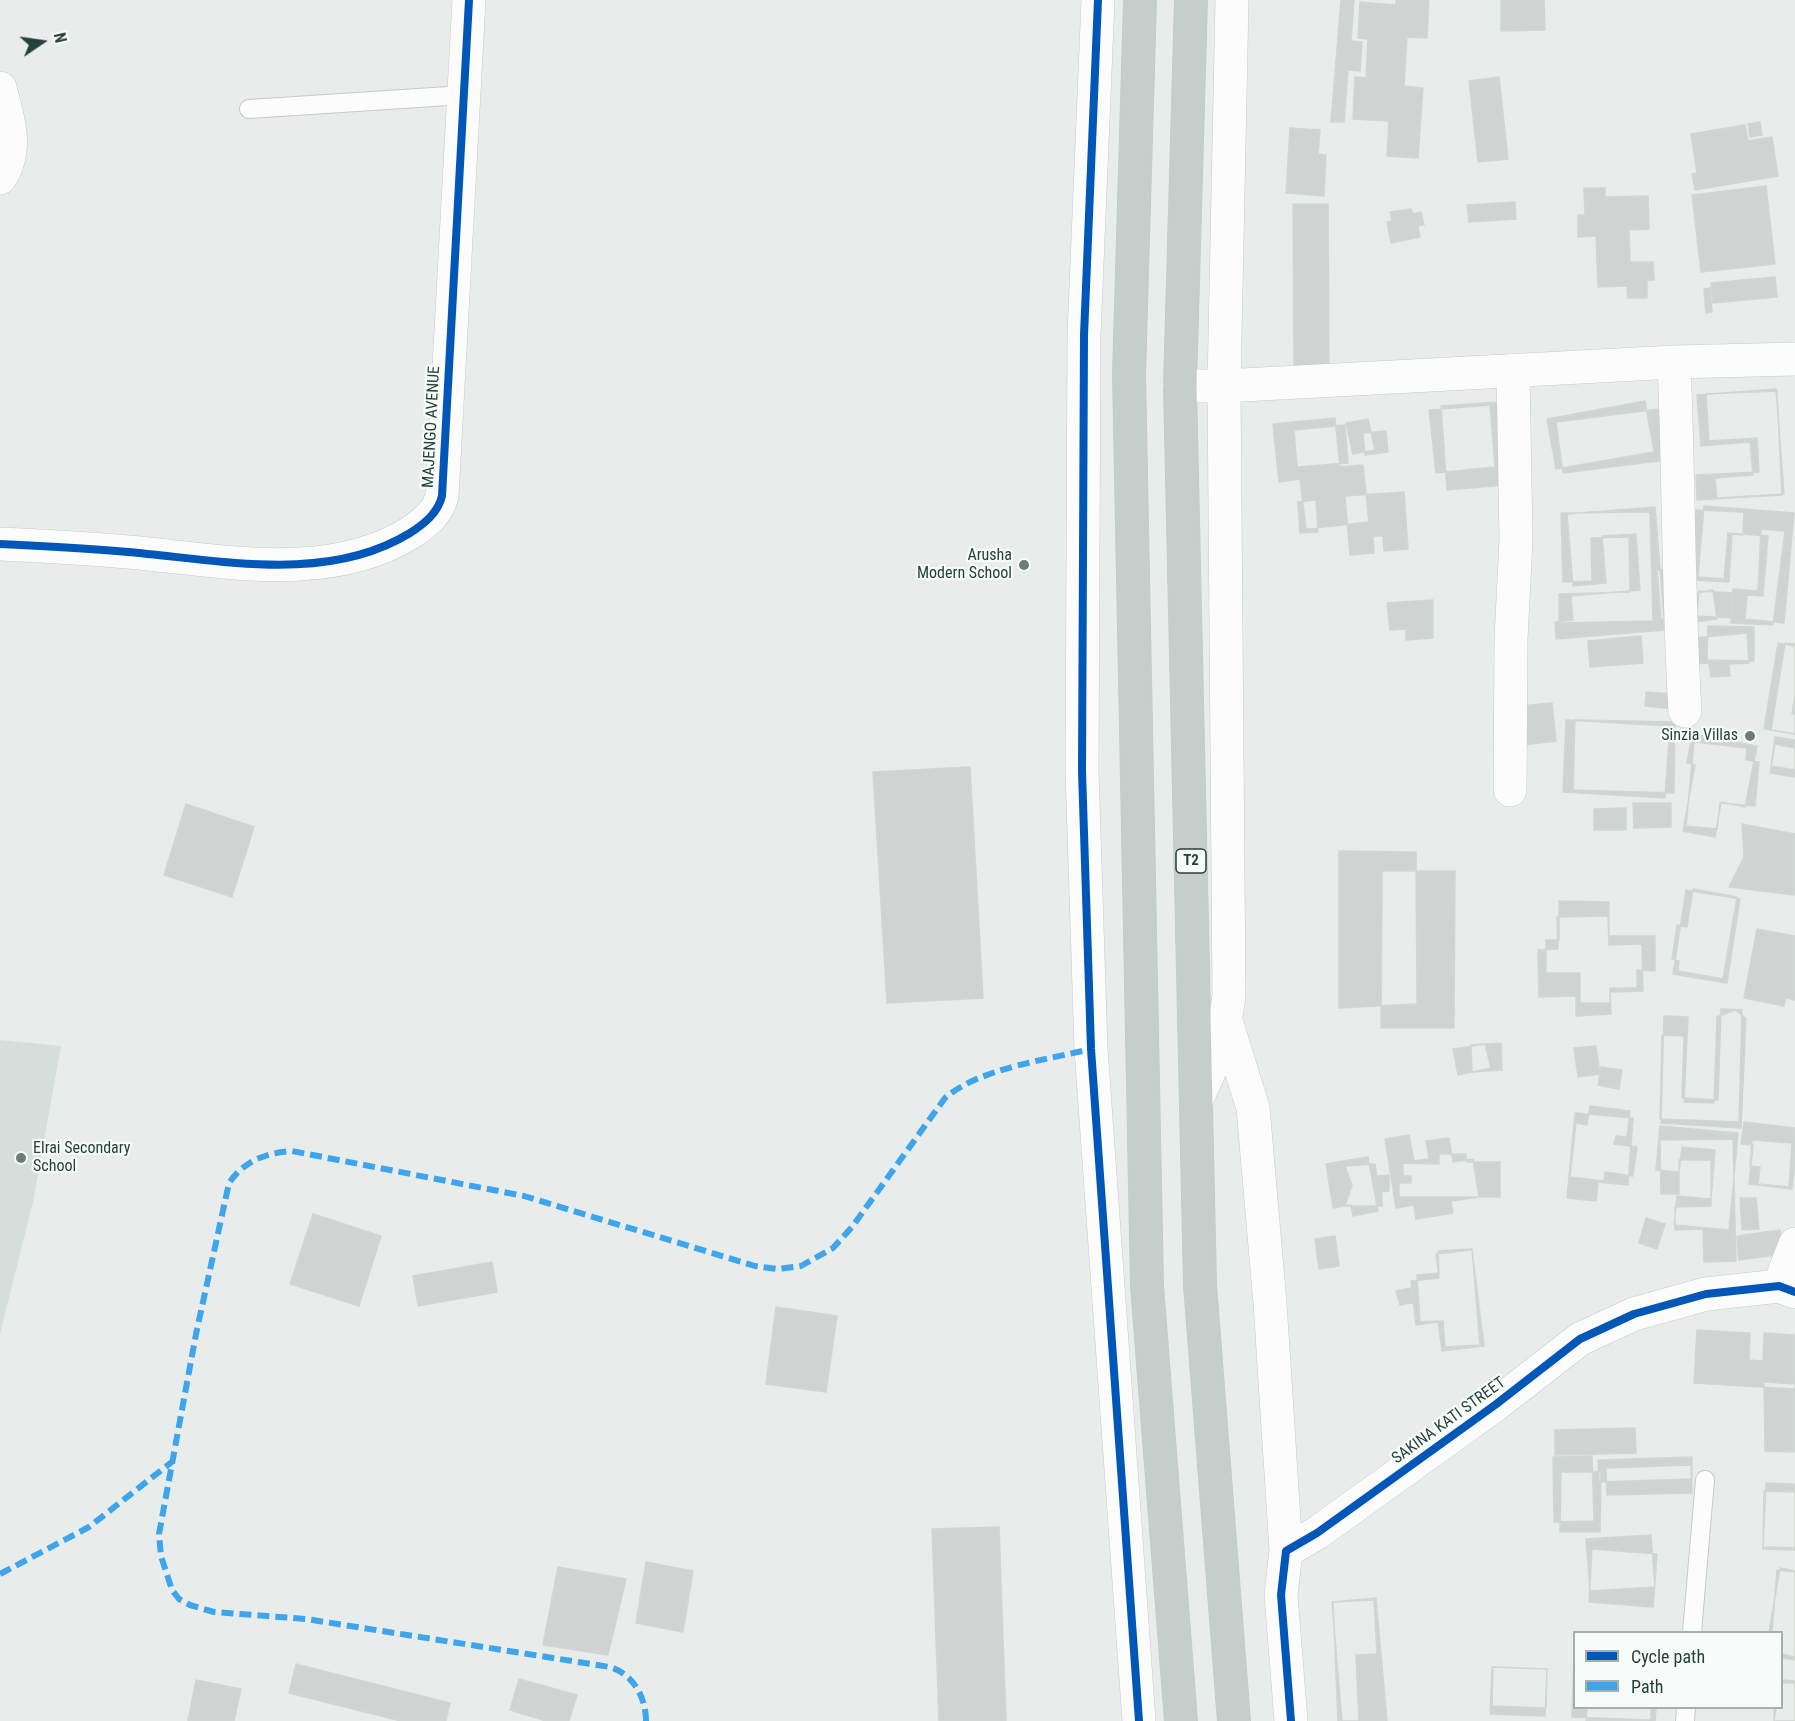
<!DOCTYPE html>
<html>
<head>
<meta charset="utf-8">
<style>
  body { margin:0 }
  #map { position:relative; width:1795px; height:1721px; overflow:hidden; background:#e8edeb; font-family:"Roboto Condensed",sans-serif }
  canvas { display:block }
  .legend { position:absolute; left:1573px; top:1631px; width:210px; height:78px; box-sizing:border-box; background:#f7fbf9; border:2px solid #a3b1ad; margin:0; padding:8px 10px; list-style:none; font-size:18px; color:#24423a }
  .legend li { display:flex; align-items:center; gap:12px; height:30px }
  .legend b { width:30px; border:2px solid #a3b1ad }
  .north { position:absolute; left:12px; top:12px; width:60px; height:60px; -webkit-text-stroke:4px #f7fbf9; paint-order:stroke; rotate:77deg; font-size:16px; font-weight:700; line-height:24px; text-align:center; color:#24423a }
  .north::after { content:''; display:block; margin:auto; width:21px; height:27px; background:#24423a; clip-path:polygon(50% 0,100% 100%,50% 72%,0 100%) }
</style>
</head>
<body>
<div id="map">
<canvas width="1795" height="1721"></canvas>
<ul class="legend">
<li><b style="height:8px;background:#0057b8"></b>Cycle path</li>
<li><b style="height:8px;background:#3ea4ec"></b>Path</li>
</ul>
<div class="north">N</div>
</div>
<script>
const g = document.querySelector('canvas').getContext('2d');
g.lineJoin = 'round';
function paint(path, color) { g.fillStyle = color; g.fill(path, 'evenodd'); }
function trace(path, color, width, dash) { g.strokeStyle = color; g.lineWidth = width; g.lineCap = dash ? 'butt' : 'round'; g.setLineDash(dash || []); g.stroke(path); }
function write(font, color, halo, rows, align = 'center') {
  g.font = font + ' "Roboto Condensed",sans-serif'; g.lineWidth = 4.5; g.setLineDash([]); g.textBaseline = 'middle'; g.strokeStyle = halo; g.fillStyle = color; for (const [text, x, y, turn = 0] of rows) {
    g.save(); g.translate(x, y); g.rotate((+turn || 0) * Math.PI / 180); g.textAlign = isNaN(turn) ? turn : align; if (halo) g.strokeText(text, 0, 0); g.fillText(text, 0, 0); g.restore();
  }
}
const built = new Path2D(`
  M0 1040 61 1046 33 1202 0 1334Z`);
const building = new Path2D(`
  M1341 0H1354L1351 41 1362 42 1360 71 1348 70 1344 122H1331Z
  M1396 0H1429L1427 38 1407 37 1404 86 1423 88 1418 158 1387 156 1389 121 1353 119 1355 77 1366 78 1368 39 1358 38 1360 2 1396 5Z
  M1501 0H1544L1545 30 1501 31Z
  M1499 77 1508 159 1478 162 1469 81Z
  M1760 122 1762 135 1750 137 1748 124Z
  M1745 125 1748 141 1772 137 1778 176 1695 190 1692 174 1697 173 1691 134Z
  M1290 128 1320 130 1318 154 1326 155 1324 196 1286 193Z
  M1766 186 1775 264 1701 272 1692 195Z
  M1584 188H1605V197L1648 196 1649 229 1629 230 1630 262H1653L1654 280H1647V298H1628L1627 286 1598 287 1596 236 1578 237V215H1585Z
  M1515 202 1516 219 1469 222 1467 205Z
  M1293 204H1328L1329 369H1294Z
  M1411 209 1413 214 1421 212 1424 225 1418 226 1420 237 1391 243 1387 222 1392 221 1390 212Z
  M1775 277 1777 297 1713 303 1711 283Z
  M1710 288 1712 312 1706 313 1704 289Z
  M1776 389 1784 494 1717 498 1715 478 1753 475 1750 442 1701 446 1697 395Z
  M1777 391 1782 495 1697 500 1696 475 1759 472 1757 438 1709 441 1706 394Z
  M1645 401 1654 452 1556 469 1547 419Z
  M1499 402 1505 485 1447 490 1441 406Z
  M1490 405 1495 467 1436 473 1429 410Z
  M1668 408 1674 459 1563 473 1556 422Z
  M1335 418 1340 467 1363 465 1369 522 1306 529 1300 479 1279 482 1273 424Z
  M1368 419 1375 450 1353 454 1346 423Z
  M1345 425 1348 463 1297 467 1294 430Z
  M1386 431 1388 452 1365 455 1363 433Z
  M1404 492 1408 549 1384 551 1383 536H1373L1374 553 1350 555 1345 496Z
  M1316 500 1318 532 1300 533 1298 502Z
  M1704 506 1794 513 1784 623 1745 619 1747 595 1763 596 1768 536 1728 533 1724 579 1698 577Z
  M1655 507 1665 630 1556 639 1555 622 1573 620 1571 596 1640 590 1636 534 1602 536 1606 583 1573 586 1567 514Z
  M1696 510 1744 512 1743 535 1732 534 1729 582 1692 580Z
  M1650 512 1653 621 1559 623V594L1630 592 1629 537 1591 538 1592 581 1563 582 1561 513Z
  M1761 529 1785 531 1773 625 1731 623 1733 589 1758 591Z
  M1672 569 1676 618 1661 619 1657 570Z
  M1713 590 1717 619 1688 623 1687 595Z
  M1699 591 1733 593 1732 618 1697 616Z
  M1433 600V638L1406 640V629L1390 630 1387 603Z
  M1708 626 1754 627V661L1707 660Z
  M1747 633 1749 663 1729 664 1730 676 1711 677 1709 663 1694 664 1692 638Z
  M1641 636 1643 663 1590 667 1588 641Z
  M1778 643 1795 646V734L1764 729Z
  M1785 643 1795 644V696L1792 714H1795V734L1771 730Z
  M1646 692 1674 694 1673 709 1645 706Z
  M1552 703 1556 741 1524 745 1520 706Z
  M1566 720 1670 726 1665 798 1563 792Z
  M1575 720 1675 722 1674 793 1573 790Z
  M1692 734 1757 746 1745 807 1721 802 1715 837 1683 831 1695 765 1687 763Z
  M1775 737 1795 740V770L1771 766Z
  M1694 742 1747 748 1746 760 1759 762 1755 806 1720 803 1717 829 1686 826Z
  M1775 744 1795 748V777L1770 773Z
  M970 767 983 998 887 1003 873 772Z
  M1633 803H1671V827L1634 828Z
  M186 804 254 827 232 897 164 875Z
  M1626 808V830H1594V809Z
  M1742 824 1795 834V895L1729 887 1744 857Z
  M1339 851 1416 852 1417 1004 1339 1008Z
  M1382 871H1455L1454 1028H1381Z
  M1693 889 1737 897 1723 979 1678 971 1679 961 1672 959 1677 925 1687 927Z
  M1686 890 1740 899 1727 983 1673 974Z
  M1559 901 1609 902V936H1655V971L1637 970V988H1610V1003H1580V973H1546V940H1559Z
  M1608 916 1609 945 1642 944 1643 991 1610 992 1611 1014 1576 1016V996L1539 997 1538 950 1558 949 1557 917Z
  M1757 929 1795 936V1000L1786 998 1784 1006 1744 998Z
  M1721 1009 1742 1010 1739 1122 1660 1119 1662 1035 1684 1036 1682 1098 1718 1100Z
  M1735 1010 1746 1018 1741 1128 1661 1123 1664 1016 1688 1017 1684 1102 1714 1103 1717 1017Z
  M1501 1043 1502 1070 1472 1072 1471 1045Z
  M1485 1044 1491 1068 1458 1075 1453 1049Z
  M1596 1046 1600 1074 1578 1077 1574 1048Z
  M1601 1067 1622 1070 1619 1089 1598 1085Z
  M1590 1106 1630 1111 1627 1137 1616 1136 1614 1144 1637 1147 1633 1176 1605 1172 1604 1181 1570 1177 1576 1123 1587 1125Z
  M1575 1113 1633 1118 1628 1185 1598 1182 1596 1201 1567 1198Z
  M1744 1122 1795 1128V1163L1792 1189 1749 1184 1753 1145 1741 1144Z
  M1660 1126 1738 1133 1729 1230 1674 1225 1677 1196 1711 1199 1715 1150 1682 1147 1679 1172 1656 1170Z
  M1409 1135 1414 1161 1429 1159 1426 1141 1449 1138 1453 1162 1473 1159 1479 1197 1451 1201 1453 1213 1416 1219 1414 1205 1396 1208 1385 1139Z
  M1733 1139 1736 1261 1704 1262 1703 1229 1675 1230V1207L1711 1206V1160H1679V1194H1661L1660 1140Z
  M1752 1140 1792 1143 1789 1187 1758 1184 1760 1167 1750 1166Z
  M1439 1154H1466V1162H1500V1197H1399V1183H1411V1176H1403V1163L1439 1164Z
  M1368 1157 1378 1211 1353 1216 1351 1205 1333 1208 1326 1164Z
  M1375 1164 1377 1176 1389 1175V1191L1382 1192V1206H1345L1352 1186 1345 1166Z
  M1740 1198H1756L1759 1229 1742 1230Z
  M313 1214 381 1236 359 1306 290 1284Z
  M1646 1218 1665 1224 1657 1249 1639 1243Z
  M1780 1230 1783 1254 1739 1260 1737 1236Z
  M1335 1236 1339 1266 1319 1269 1315 1239Z
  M1472 1249 1480 1345 1445 1347 1443 1321 1420 1322 1417 1275 1439 1273 1438 1251Z
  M1472 1250 1484 1346 1442 1351 1438 1322 1416 1325 1411 1281 1439 1278 1436 1254Z
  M492 1262 497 1292 418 1306 413 1276Z
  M1411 1288 1414 1302 1400 1305 1396 1291Z
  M776 1307 837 1316 826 1392 766 1384Z
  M1697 1330 1750 1333 1749 1360 1763 1361 1764 1333 1795 1335V1389L1694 1383Z
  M1764 1382 1795 1384V1452L1765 1451Z
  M1635 1428 1636 1453 1555 1455V1430Z
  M1592 1456 1594 1521 1554 1522 1553 1457Z
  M1692 1457V1479L1599 1482 1598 1460Z
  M1691 1465 1692 1493 1607 1495 1606 1468Z
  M1561 1472H1601L1600 1532H1560Z
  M1766 1483 1795 1484V1550L1763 1549Z
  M1764 1491 1795 1492V1548L1763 1547Z
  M999 1527 1006 1721H939L932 1529Z
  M1651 1535 1655 1587 1590 1591 1586 1539Z
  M1592 1549 1657 1554 1653 1607 1589 1602Z
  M646 1562 693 1571 683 1632 636 1623Z
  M558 1567 626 1579 608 1655 543 1645Z
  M1780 1568 1795 1571V1657L1782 1654V1632H1769Z
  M1777 1570 1795 1572V1660L1782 1658V1632H1772Z
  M1376 1598 1387 1721H1342L1332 1602Z
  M1374 1600 1377 1654 1356 1655 1359 1721H1338L1333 1602Z
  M1574 1655V1708H1651V1720L1572 1717Z
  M296 1664 450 1703 446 1721H401L289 1693Z
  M1492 1667 1547 1669 1545 1716 1490 1714Z
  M1493 1667 1547 1669 1546 1708 1492 1706Z
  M519 1679 577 1695 569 1721H546L510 1710Z
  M196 1680 241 1689 234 1721H188Z
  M1782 1680 1795 1681V1721H1774L1776 1708H1782Z
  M1782 1683H1795V1721H1774V1708H1782Z
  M1587 1708H1656L1655 1721H1586Z`);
const service = new Path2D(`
  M249 109 464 95
  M1692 1632 1705 1480
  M1685 1721 1686 1708`);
const minor = new Path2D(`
  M1098 0 1084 335 1082 771 1091 1049 1139 1721
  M0 88C8 118 19 150 0 178
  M1674 362C1679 478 1678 595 1685 711
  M1180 386H1224L1674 362 1795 359
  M1510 790 1511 639 1516 540 1513 370
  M1226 1021 1253 1108 1270 1303 1286 1551
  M1197 1099 1222 1043 1229 996 1224 386 1232 0
  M1779 1286 1795 1244
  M1291 1721 1281 1595 1286 1551 1317 1533 1495 1405 1580 1339 1634 1314 1706 1294 1779 1286 1795 1292`);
const tertiary = new Path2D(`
  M0 544C43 546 85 548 128 552 220 560 327 584 410 533 424 524 438 513 442 496L469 0`);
const trunk = new Path2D(`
  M1140 0 1129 374 1147 1286 1181 1721
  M1191 0 1180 386 1200 1285 1234 1721`);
const quiet = new Path2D(`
  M0 1574 89 1527 173 1461
  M646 1721C646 1697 633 1674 610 1667L306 1619 214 1612 190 1605 179 1599 172 1590 161 1556 159 1534 196 1334 229 1183C244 1161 265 1153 292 1151L524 1196 755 1266 777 1269 801 1266 833 1248 852 1227 945 1098C980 1068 1046 1060 1091 1049`);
const cycleway = new Path2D(`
  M1098 0 1084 335 1082 771 1091 1049 1139 1721
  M0 544C43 546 85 548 128 552 220 560 327 584 410 533 424 524 438 513 442 496L469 0
  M1291 1721 1281 1595 1286 1551 1317 1533 1495 1405 1580 1339 1634 1314 1706 1294 1779 1286 1795 1292`);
const markers = [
  [1024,565,6,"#697e78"],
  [1750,736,6,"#697e78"],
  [21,1158,6,"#697e78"]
];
const shields = [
  [1191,861,30]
];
const shieldNames = [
  ["T2",1191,861]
];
const streetNames = [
  ["MAJENGO AVENUE",432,427,-87],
  ["SAKINA KATI STREET",1449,1421,-36]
];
const poiNames = [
  ["Arusha",1012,556],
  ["Modern School",1012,574],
  ["Sinzia Villas",1738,736],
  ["Elrai Secondary",33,1149,"left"],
  ["School",33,1167,"left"]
];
paint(built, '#d6dedb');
paint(building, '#cfd4d2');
trace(building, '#d1d6d4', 1.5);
trace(service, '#c5cac8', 20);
trace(minor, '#c5cac8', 34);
trace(tertiary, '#c5cac8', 34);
trace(trunk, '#c3ccc9', 34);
trace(service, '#fcfcfc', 18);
trace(minor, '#fcfcfc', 33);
trace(tertiary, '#fcfcfc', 33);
trace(trunk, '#c6cecc', 33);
trace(quiet, '#3ea4ec', 6, [12, 6]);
trace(cycleway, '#0057b8', 8);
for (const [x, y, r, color] of markers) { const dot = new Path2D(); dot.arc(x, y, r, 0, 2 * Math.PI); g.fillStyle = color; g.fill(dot); trace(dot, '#f7fbf9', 2); }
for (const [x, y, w] of shields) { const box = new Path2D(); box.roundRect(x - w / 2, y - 12, w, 24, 4.5); g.fillStyle = '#f7fbf9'; g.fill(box); trace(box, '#24423a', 1.5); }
write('bold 15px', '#24423a', null, shieldNames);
write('16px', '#24423a', '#f7fbf9', streetNames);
write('16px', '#24423a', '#f7fbf9', poiNames, 'right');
</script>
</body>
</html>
